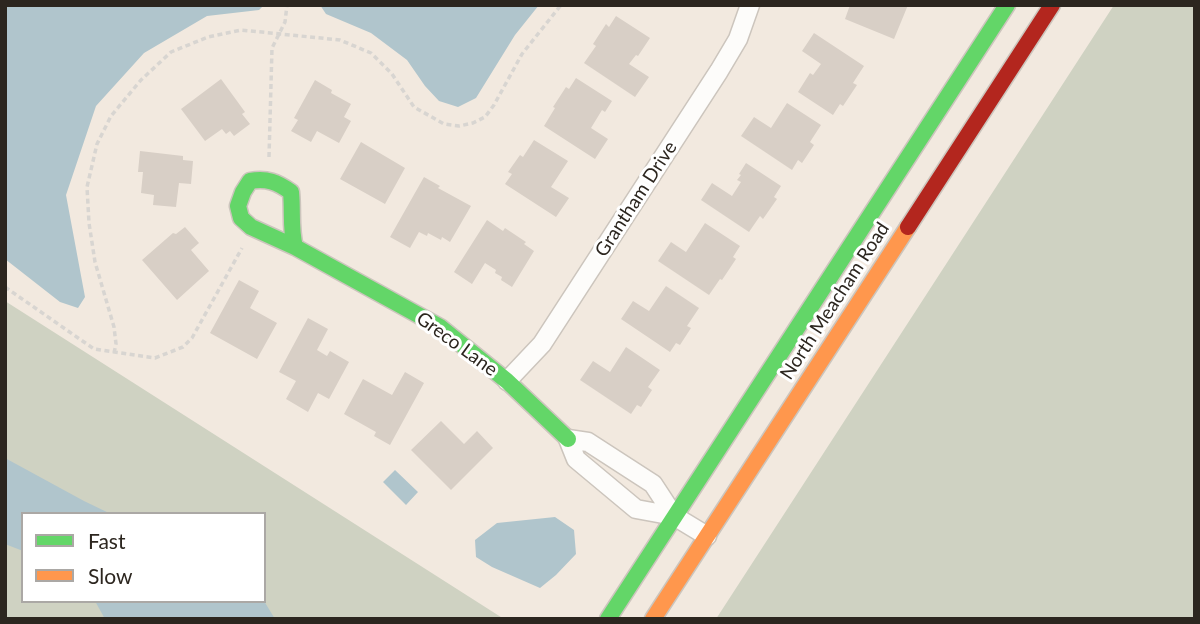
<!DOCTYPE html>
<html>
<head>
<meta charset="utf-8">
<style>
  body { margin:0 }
  #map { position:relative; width:1200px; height:624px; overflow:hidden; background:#f2e9df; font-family:Lato,sans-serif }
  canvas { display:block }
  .frame { position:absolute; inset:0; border:7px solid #2c261f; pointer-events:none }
  .legend { position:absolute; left:21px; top:512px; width:245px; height:91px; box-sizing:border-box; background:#fff; border:2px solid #aba8a5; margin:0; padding:9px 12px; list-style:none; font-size:21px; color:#2c261f }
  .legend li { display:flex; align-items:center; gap:14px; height:35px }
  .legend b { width:35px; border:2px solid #aba8a5 }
</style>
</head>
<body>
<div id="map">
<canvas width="1200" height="624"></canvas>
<div class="frame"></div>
<ul class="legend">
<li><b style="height:9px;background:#63d668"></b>Fast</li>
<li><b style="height:9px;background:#ff974d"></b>Slow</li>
</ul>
</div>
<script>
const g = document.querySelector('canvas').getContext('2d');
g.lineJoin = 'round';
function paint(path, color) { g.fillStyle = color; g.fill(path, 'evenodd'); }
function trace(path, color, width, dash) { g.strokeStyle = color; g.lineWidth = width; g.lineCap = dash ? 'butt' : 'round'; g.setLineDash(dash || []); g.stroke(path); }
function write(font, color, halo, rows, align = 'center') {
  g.font = font + ' Lato,sans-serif'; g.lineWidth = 6; g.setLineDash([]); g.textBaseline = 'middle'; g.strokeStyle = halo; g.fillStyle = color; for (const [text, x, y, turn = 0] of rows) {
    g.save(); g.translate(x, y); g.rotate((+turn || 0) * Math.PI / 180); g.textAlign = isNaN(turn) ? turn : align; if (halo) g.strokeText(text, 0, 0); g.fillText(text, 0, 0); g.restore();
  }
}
const green = new Path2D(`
  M1114 5H1195V619H716Z
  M5 301 504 619H5ZM23 514H264V601H23Z`);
const water = new Path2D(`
  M5 5H264L259 10 207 16 144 53 96 106 66 195 85 297 78 308 60 302 5 259Z
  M320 5H539L515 35 476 98 458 107 439 101 425 86 407 60 371 33 326 14Z
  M5 458 84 501 111 514H23V551L5 544Z
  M395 470 418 492 406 505 383 482Z
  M555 517 574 530 576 554 556 575 540 588 492 567 476 557 475 540 497 523Z
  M95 601H264L275 619H105Z`);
const building = new Path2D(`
  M850 5H908L894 39 845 19Z
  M616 16 650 38 638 56 636 55 629 64 649 77 635 97 584 63 596 46 593 44 606 24 609 27Z
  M814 33 864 66 853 83 857 85 843 106 840 104 833 115 798 92 810 73 813 75 821 64 802 51Z
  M576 78 612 101 605 112 602 110 591 128 608 139 595 159 544 126 555 108 553 107 566 87 569 89Z
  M221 79 245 112 242 114 250 124 234 136 230 131 226 134 222 129 205 141 181 109Z
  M315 80 332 90 331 93 351 104 344 117 351 121 339 143 317 131 311 142 291 131 298 120 294 118Z
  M787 103 821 125 810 142 814 145 802 163 798 160 792 170 741 136 754 117 771 128Z
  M534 140 568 161 551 187 569 198 556 217 505 184 512 174 508 172 520 155 523 157Z
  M361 142 405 168 385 204 340 179Z
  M140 151 183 156V160L193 161 191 184 179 183 176 207 153 205 154 195 141 193 143 172H138Z
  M746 163 781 186 774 197 777 199 763 219 760 216 749 232 701 200 712 183 732 196 741 182 737 180 741 175 739 174Z
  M424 177 440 186 438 188 471 206 450 242 442 237 441 240 428 233 427 236 419 232 410 248 390 237Z
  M487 220 503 231 505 228 526 242 524 244 534 251 512 287 501 280 502 277 495 273 496 270 485 263 472 284 454 272Z
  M705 223 740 246 733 257 736 259 722 280 720 279 709 295 658 261 671 242 686 252Z
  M185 227 199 243 191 250 209 271 177 300 142 260 173 233 176 234Z
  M239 280 259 291 250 308 277 323 257 359 210 333Z
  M666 286 699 308 687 326 691 328 680 345 676 343 670 352 621 319 633 301 649 311Z
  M308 318 328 329 317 350 327 356 330 351 349 362 329 399 318 393 308 412 286 399 296 381 279 372Z
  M626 347 660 370 648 387 652 390 641 407 637 405 631 414 580 380 593 361 610 372Z
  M405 372 424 383 390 445 374 436 376 432 344 414 363 379 392 395Z
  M441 421 464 444 477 431 493 448 451 490 411 450Z`);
const path = new Path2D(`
  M269 157 272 48 285 22 287 5
  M5 287 94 349 155 358 183 347 192 338 242 248
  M114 353 116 344 114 327 95 262 89 223 87 187 97 144 111 116 141 80 171 52 208 37 241 30 340 40 371 53 392 74 414 107 444 124 459 126 473 123 485 117 494 105 522 54 561 5`);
const street = new Path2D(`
  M507 381 542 344 719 71 738 39 750 5
  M674 516 653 484 588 442 568 439 576 459 636 509 674 516 707 536`);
const fast = new Path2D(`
  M295 247C290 228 293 212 291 192 277 182 267 178 250 181L243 192 238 206 241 218 251 227 295 247 440 327 507 381 568 439
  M608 619 1007 5`);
const slow = new Path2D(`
  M653 619 908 227`);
const jam = new Path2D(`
  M908 227 1052 5`);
const streetNames = [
  ["Grantham Drive",636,199,-57],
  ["North Meacham Road",835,301,-57],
  ["Greco Lane",457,344,36]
];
paint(green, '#cfd2c2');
paint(water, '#b0c5cc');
paint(building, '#d8cfc6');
trace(street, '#ccc5bd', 21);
trace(fast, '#ccc5bd', 19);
trace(slow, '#ccc5bd', 19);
trace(jam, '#ccc5bd', 19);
trace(path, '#d8d5d1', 3.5, [5, 3.5]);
trace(street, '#fdfcfa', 18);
trace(fast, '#63d668', 16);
trace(slow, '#ff974d', 16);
trace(jam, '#b3261e', 16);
write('19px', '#2c261f', '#fff', streetNames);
</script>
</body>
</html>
